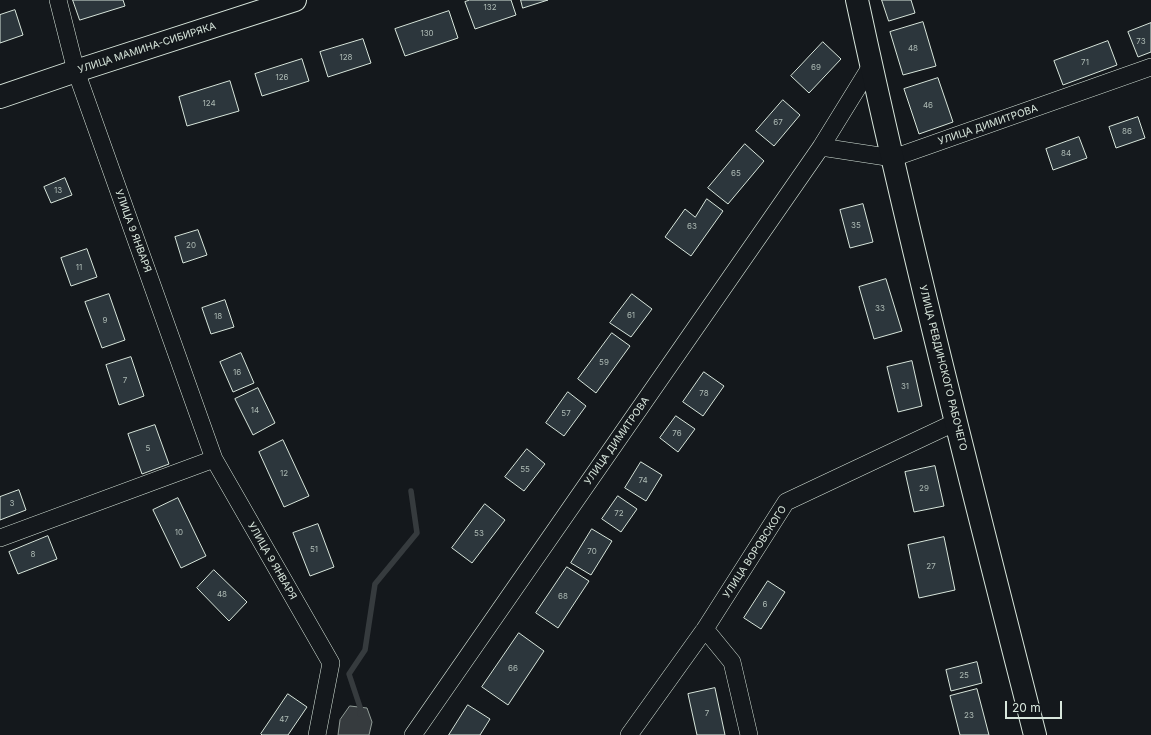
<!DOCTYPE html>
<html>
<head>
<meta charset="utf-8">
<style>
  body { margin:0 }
  #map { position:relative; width:1151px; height:735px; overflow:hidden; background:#14181c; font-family:Inter,sans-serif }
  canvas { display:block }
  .scale { position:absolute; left:1005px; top:701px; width:57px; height:18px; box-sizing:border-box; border:2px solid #d8e6dc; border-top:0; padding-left:5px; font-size:12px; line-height:14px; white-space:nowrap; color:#d8e6dc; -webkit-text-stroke:3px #14181c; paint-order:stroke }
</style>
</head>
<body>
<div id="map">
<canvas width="1151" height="735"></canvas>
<div class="scale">20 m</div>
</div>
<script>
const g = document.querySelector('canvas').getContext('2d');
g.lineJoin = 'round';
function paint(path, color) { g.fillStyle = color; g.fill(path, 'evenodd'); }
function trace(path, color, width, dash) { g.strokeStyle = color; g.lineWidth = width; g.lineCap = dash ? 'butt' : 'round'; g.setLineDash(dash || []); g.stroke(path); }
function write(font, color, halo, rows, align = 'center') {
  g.font = font + ' Inter,sans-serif'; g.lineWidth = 3; g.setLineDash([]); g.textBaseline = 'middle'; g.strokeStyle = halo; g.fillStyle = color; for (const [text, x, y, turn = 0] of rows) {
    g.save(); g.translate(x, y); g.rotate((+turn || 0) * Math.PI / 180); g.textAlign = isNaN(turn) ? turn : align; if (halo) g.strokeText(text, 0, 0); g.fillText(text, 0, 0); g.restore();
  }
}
const water = new Path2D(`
  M350 706 367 708 372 722 369 735H338L340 720Z`);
const stream = new Path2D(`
  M360 714 361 710 349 674 365 650 375 584 417 533 411 491`);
const building = new Path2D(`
  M73 0H123L125 6 80 20Z
  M470 0H511L516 15 475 29 465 2Z
  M521 0H548L523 8Z
  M882 0H911L915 13 889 21Z
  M15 10 23 35 0 43V15Z
  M449 11 458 38 405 56 395 29Z
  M923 22 936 66 903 75 890 32Z
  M1151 23V52L1138 57 1128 32Z
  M363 39 371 63 328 77 320 52Z
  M1108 41 1117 65 1063 85 1054 61Z
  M823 42 841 59 809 93 791 76Z
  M302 59 309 81 262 96 255 74Z
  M938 78 953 122 919 134 904 89Z
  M230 81 239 111 187 126 179 97Z
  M783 100 800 115 774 146 756 131Z
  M1138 117 1145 138 1116 148 1109 127Z
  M1079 137 1087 158 1053 170 1046 149Z
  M745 144 764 161 728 204 708 188Z
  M65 178 72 195 51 203 44 187Z
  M707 199 723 211 691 256 665 237 685 209 695 217Z
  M863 204 873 242 850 248 840 210Z
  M198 230 207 255 183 263 175 237Z
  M87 249 97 277 71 286 61 258Z
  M886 279 902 331 874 339 859 287Z
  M109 294 125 340 102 348 85 302Z
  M632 294 652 309 631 337 610 323Z
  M225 300 234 327 211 334 202 308Z
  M612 333 630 346 596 393 578 379Z
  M241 353 254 383 233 392 220 362Z
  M131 357 144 396 119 405 106 365Z
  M912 361 922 406 898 412 887 367Z
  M704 372 724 386 703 416 683 402Z
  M258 388 275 423 253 435 235 399Z
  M568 392 586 406 564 436 546 423Z
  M676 416 695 429 678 452 660 438Z
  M155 425 169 464 142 474 128 434Z
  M283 440 309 496 284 507 259 452Z
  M527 449 545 464 524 491 505 477Z
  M641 462 662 475 646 501 625 488Z
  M935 466 944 506 914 512 905 472Z
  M19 490 26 510 0 520V497Z
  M618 496 637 509 621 532 602 519Z
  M178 498 206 556 181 568 153 510Z
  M485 504 505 520 472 563 452 548Z
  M318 524 334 567 310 576 293 533Z
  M592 529 612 541 591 575 571 563Z
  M48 536 57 559 18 574 9 552Z
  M944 537 955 590 919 598 908 545Z
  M567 567 589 581 558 628 536 613Z
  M214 570 247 602 229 621 197 588Z
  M768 581 785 592 761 629 744 618Z
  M519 633 544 651 508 705 482 687Z
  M977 662 982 683 951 691 946 670Z
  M715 688 725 735H697L688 694Z
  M977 689 989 735H960L950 696Z
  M288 694 307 707 288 735H262L261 734Z
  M468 705 490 719 480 735H449Z`);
const street = new Path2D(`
  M58 0 76 71 214 459 331 663 317 735
  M821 147 893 158 1151 67
  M0 538 214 459
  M705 629 732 662 749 735
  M413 735 821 147 871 66
  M629 735 705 629 786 502 956 422`);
const secondary = new Path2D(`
  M857 0C910 246 973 491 1035 735
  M0 97 76 71 295 0`);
const numberNames = [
  ["132",490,8],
  ["130",427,34],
  ["73",1141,42],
  ["48",913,49],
  ["128",346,58],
  ["71",1085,63],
  ["69",816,68],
  ["126",282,78],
  ["124",209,104],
  ["46",928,106],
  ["67",778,123],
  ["86",1127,132],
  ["84",1066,154],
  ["65",736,174],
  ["13",58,191],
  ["35",856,226],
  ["63",692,227],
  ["20",191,246],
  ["11",79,268],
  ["33",880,309],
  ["61",631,316],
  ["18",218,317],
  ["9",105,321],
  ["59",604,363],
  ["16",237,373],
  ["7",125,381],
  ["31",905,387],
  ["78",704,394],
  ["14",255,411],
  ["57",566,414],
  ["76",677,434],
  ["5",148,449],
  ["55",525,470],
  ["12",284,474],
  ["74",643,481],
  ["29",924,489],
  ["3",12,504],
  ["72",619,514],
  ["10",179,533],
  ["53",479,534],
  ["51",314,550],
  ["70",592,552],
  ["8",33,555],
  ["27",931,567],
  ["48",222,595],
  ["68",563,597],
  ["6",765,605],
  ["66",513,669],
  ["25",964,676],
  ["7",707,714],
  ["23",969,716],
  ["47",284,720]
];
const streetNames = [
  ["УЛИЦА МАМИНА-СИБИРЯКА",147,48,-18],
  ["УЛИЦА ДИМИТРОВА",988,125,-19],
  ["УЛИЦА 9 ЯНВАРЯ",133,231,70],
  ["УЛИЦА РЕВДИНСКОГО РАБОЧЕГО",943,368,76],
  ["УЛИЦА ДИМИТРОВА",617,441,-55],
  ["УЛИЦА ВОРОВСКОГО",755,552,-57],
  ["УЛИЦА 9 ЯНВАРЯ",272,561,60]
];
paint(water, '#363b3e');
trace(water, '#939e99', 1);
trace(stream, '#363b3e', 5.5);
paint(building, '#2c363c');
trace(building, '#d8e6dc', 1);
trace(street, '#d8e6dc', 18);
trace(secondary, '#d8e6dc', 24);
trace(street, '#14181c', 17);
trace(secondary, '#14181c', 22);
write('8px', '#adbab4', null, numberNames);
write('10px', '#d8e6dc', '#14181c', streetNames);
</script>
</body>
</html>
